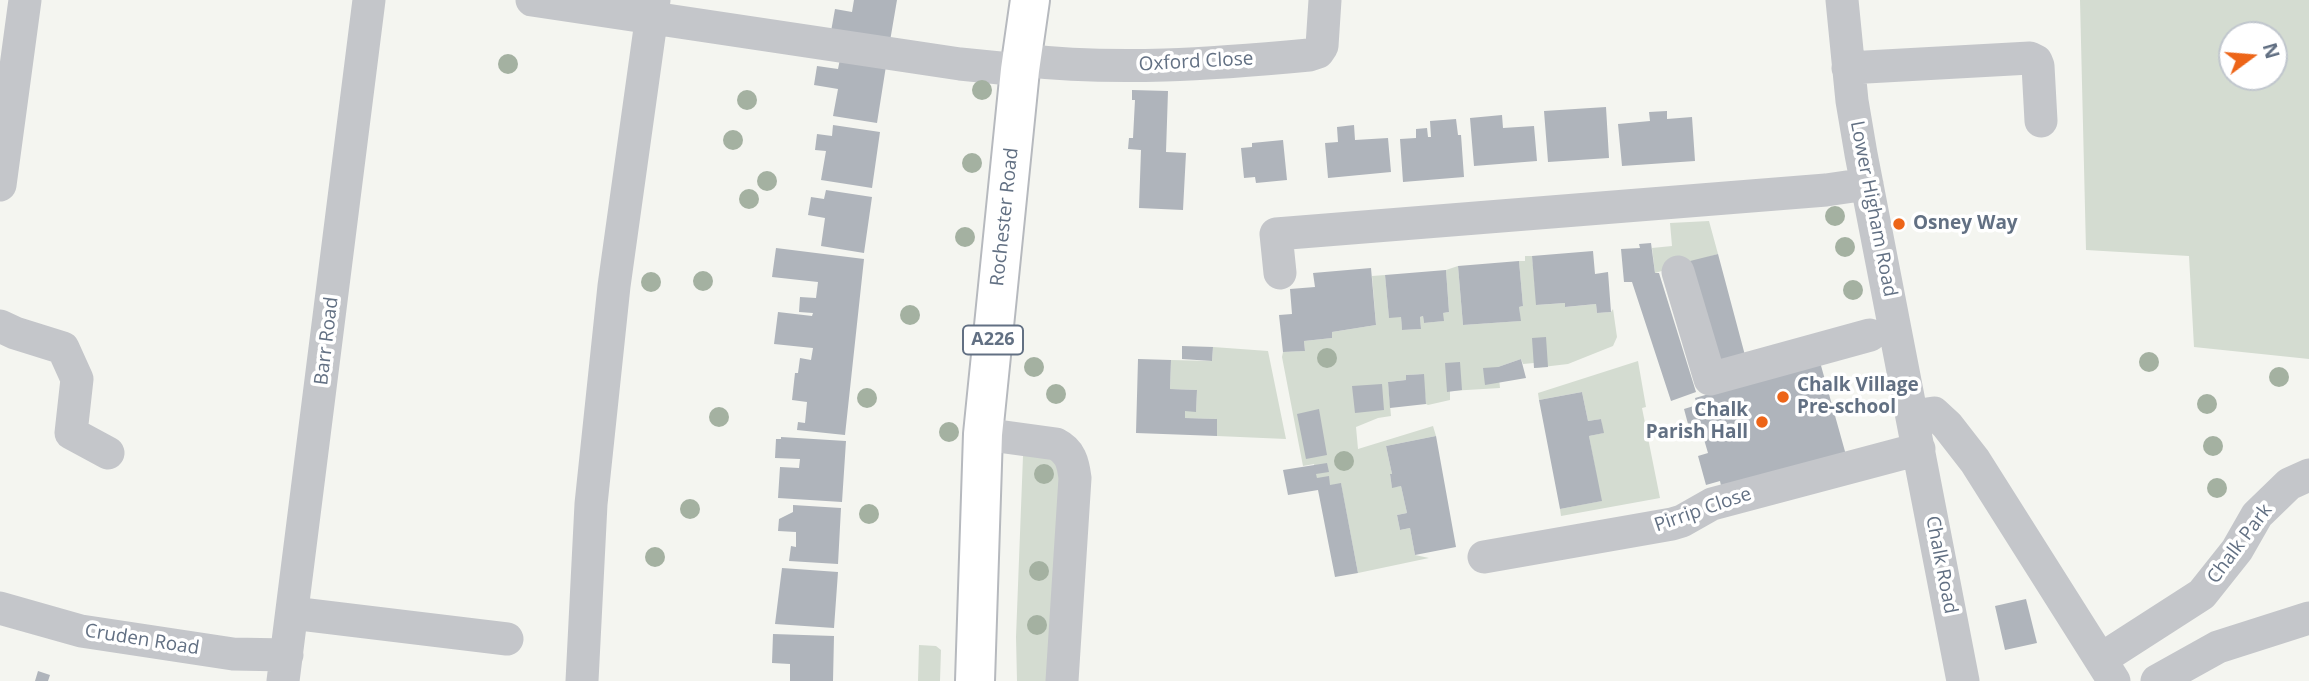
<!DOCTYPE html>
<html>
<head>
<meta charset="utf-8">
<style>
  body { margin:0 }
  #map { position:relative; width:2309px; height:681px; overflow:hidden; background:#f4f5f0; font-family:"Open Sans",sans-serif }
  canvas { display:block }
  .north { position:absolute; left:2218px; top:21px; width:70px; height:70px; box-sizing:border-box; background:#fff; border:2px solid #c0c6cd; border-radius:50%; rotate:74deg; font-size:19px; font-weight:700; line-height:28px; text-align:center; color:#627083 }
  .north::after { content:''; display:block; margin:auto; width:24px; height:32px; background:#ed6518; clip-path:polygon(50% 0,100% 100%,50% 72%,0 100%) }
</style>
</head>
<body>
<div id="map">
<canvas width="2309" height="681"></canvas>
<div class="north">N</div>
</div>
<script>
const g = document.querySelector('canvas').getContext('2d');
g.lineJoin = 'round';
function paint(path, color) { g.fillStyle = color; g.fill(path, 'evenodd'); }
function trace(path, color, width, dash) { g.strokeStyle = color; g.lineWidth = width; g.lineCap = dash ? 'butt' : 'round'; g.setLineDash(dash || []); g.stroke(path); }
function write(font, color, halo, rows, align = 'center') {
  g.font = font + ' "Open Sans",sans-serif'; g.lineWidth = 7; g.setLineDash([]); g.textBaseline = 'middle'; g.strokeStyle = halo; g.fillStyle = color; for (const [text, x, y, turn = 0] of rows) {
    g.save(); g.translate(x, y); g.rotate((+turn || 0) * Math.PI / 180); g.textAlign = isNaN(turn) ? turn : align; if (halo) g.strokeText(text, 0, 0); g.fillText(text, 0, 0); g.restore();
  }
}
const green = new Path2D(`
  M2080 0H2309V359L2194 347 2189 256 2086 250ZM2232 35H2274V77H2232Z
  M1709 221 1718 254 1655 273 1652 248 1672 246 1670 223Z
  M1525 256H1532L1537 305 1565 303 1566 307 1596 304 1597 313 1611 312 1613 309 1617 337 1613 346 1568 364 1534 368V363L1523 364 1521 359 1498 367 1500 388 1450 391V400L1428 405 1426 404 1423 374 1406 375V380L1388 382 1391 416 1378 418 1356 427 1358 449 1433 426 1436 436 1386 446 1392 474 1390 475 1392 487 1401 486 1407 513 1397 515 1400 530 1410 528 1415 555 1429 558 1358 573 1341 484 1318 487 1314 464 1303 466 1282 357 1283 352 1305 351 1304 341 1332 338V332L1376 325 1372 276 1385 275 1389 317H1401L1402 330 1421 329 1420 317 1423 316 1424 323 1443 321V313L1449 312 1446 270 1458 266 1463 325 1520 321 1519 307 1523 306 1519 261H1525Z
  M1213 347 1268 351 1286 439 1217 436V419L1185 418V411H1196L1197 390 1170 389 1171 360 1212 361Z
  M1638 361 1646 407 1642 408 1660 498 1561 516 1560 509 1601 501 1589 436 1603 433 1601 419 1588 421 1582 392 1539 400 1538 393Z
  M1023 456H1050L1061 469 1051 681H1017L1016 637Z
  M919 645 936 646 941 650 940 681H918Z`);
const building = new Path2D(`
  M854 0H897L889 47 830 37 835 9 852 12Z
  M840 59 886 66 877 123 833 116 838 89 814 85 817 66 838 69Z
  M1132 90 1168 91 1166 152 1186 153 1183 210 1139 208 1141 150 1128 149 1129 138H1133L1135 100H1132Z
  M1606 107 1609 158 1548 162 1544 111Z
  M1667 111V119L1692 117 1695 161 1622 166 1618 124 1650 121 1649 112Z
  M1502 115 1503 128 1534 126 1537 161 1474 166 1470 118Z
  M1456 119 1458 135H1461L1464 177 1403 182 1400 139 1416 138V129L1427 128 1428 137H1431L1430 121Z
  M833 125 880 132 872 188 821 180 826 151 815 150 817 134 832 136Z
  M1354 125 1355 140 1388 138 1391 172 1328 178 1325 143 1338 142 1337 127Z
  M1283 140 1287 180 1256 183 1255 177 1244 178 1241 148 1252 147V143Z
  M826 190 872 197 864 253 821 246 825 218 808 215 811 197 824 199Z
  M1651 243 1655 273H1659L1696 392 1671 401 1632 282H1624L1621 249 1640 248 1639 244Z
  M776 248 864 259 845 435 797 430 798 422 805 423 807 402 792 400 795 373H798L800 358 811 360 813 348 774 344 778 312 812 316 813 313 799 312 800 297 816 298 818 282 772 277Z
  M1593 251 1595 274 1608 272 1611 312 1597 313 1596 304 1565 307V303L1536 305 1532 256Z
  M1718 254 1746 359 1719 366 1690 261Z
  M1519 261 1523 306 1519 307 1521 321 1463 325 1458 266Z
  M1371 268 1376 325 1332 332V338L1304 341 1305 351 1283 352 1279 315 1292 314 1290 289 1315 287 1313 273Z
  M1446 270 1449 312 1443 313 1444 321 1424 323 1423 316 1420 317 1421 329 1402 330 1401 317 1389 318 1385 275Z
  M1546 337 1548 367 1534 368 1532 338Z
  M1182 346 1213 347 1212 361 1182 359Z
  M1138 359 1171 360 1170 389 1197 390 1196 412 1185 411V418L1217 419V436L1136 433Z
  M1521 359 1526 378 1485 385 1483 368 1498 367Z
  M1460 362 1462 390 1447 392 1445 363Z
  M1820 362 1846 455 1722 490 1720 481 1706 485 1698 456 1708 453 1703 436 1692 439 1684 409 1697 405 1695 398Z
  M1424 374 1426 404 1390 408 1388 382 1406 380V375Z
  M1382 384 1384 410 1355 413 1352 386Z
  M1582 392 1588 421 1601 419 1604 433 1589 436 1602 501 1560 509 1539 400Z
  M1319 409 1327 455 1306 459 1297 414Z
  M1436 436 1456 547 1415 555 1410 528 1400 530 1397 515 1407 513 1401 486 1392 488 1390 474H1392L1386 446Z
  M781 437 846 441 842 502 778 498 780 467 799 468 800 459 775 458 776 439H781Z
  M1327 463 1329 472 1316 474 1317 478 1329 476 1330 485 1341 483 1358 573 1335 577 1318 490 1288 495 1283 470Z
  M793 505 841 508 838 564 789 561 791 546 796 547V532L778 531 779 519 793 512Z
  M782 568 838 572 834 628 775 624Z
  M2026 599 2037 643 2005 650 1995 606Z
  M773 634 834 636 833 681H790V664L772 663Z
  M38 671 50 675 48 681H35Z`);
const minor = new Path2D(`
  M532 0 960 64 1020 70
  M1842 0 1852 101 1861 154 1963 681
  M1021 60C1117 71 1213 64 1309 55L1318 52 1322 46 1325 0
  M1848 68 2030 58 2036 61 2038 66 2041 121
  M0 185 25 0
  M1678 272 1710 379 1870 335
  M1280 273 1276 234 1826 190 1867 184
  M0 326 15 333 63 348 77 379 71 433 108 453
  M1913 416 1934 413 1947 425 1975 461 2114 681
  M983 434 1056 444C1070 451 1073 462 1075 478L1062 681
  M1484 557 1672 524 1682 521 1712 504 1919 449
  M0 608 81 631 233 654 287 655
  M292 613 507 639
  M2101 659 2202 594 2237 550 2257 515 2289 484 2309 475
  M283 681 369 0
  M582 681 591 504 614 286 654 0
  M2157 681 2218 647 2309 618`);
const major = new Path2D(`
  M975 681 983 434 1020 70 1030 0`);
const trees = [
  [508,64],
  [982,90],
  [747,100],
  [733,140],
  [972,163],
  [767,181],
  [749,199],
  [1835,216],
  [965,237],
  [1845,247],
  [703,281],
  [651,282],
  [1853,290],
  [910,315],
  [1327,358],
  [2149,362],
  [1034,367],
  [2279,377],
  [1056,394],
  [867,398],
  [2207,404],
  [719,417],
  [949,432],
  [2213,446],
  [1344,461],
  [1044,474],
  [2217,488],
  [690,509],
  [869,514],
  [655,557],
  [1039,571],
  [1037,625]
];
const markers = [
  [1899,224,7,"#ed6518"],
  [1783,397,7,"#ed6518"],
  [1762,422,7,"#ed6518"]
];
const shields = [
  [993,340,60]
];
const shieldNames = [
  ["A226",993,340]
];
const streetNames = [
  ["Oxford Close",1196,62,-3],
  ["Lower Higham Road",1873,209,79],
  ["Rochester Road",1005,217,-84],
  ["Barr Road",327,341,-83],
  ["Pirrip Close",1703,510,-19],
  ["Chalk Park",2240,544,-53],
  ["Chalk Road",1941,565,79],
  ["Cruden Road",142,640,9]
];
const poiNames = [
  ["Osney Way",1913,224],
  ["Chalk Village",1797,386],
  ["Pre-school",1797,408],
  ["Chalk",1748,411,"right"],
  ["Parish Hall",1748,433,"right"]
];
paint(green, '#d4dcd1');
paint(building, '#afb4bb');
trace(major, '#b6b9be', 42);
trace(minor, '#c4c6ca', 33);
trace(major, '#fff', 38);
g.fillStyle = '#a4b1a1';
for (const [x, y] of trees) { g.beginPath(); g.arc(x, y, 10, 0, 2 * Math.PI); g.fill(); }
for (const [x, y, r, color] of markers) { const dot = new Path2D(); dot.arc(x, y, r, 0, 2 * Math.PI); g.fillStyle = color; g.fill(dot); trace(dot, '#fff', 2.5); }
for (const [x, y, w] of shields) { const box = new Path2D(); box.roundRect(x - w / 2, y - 14.5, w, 29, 5); g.fillStyle = '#fff'; g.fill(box); trace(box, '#627083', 2); }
write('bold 18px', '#627083', null, shieldNames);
write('19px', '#627083', '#fff', streetNames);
write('bold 19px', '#627083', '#fff', poiNames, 'left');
</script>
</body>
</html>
